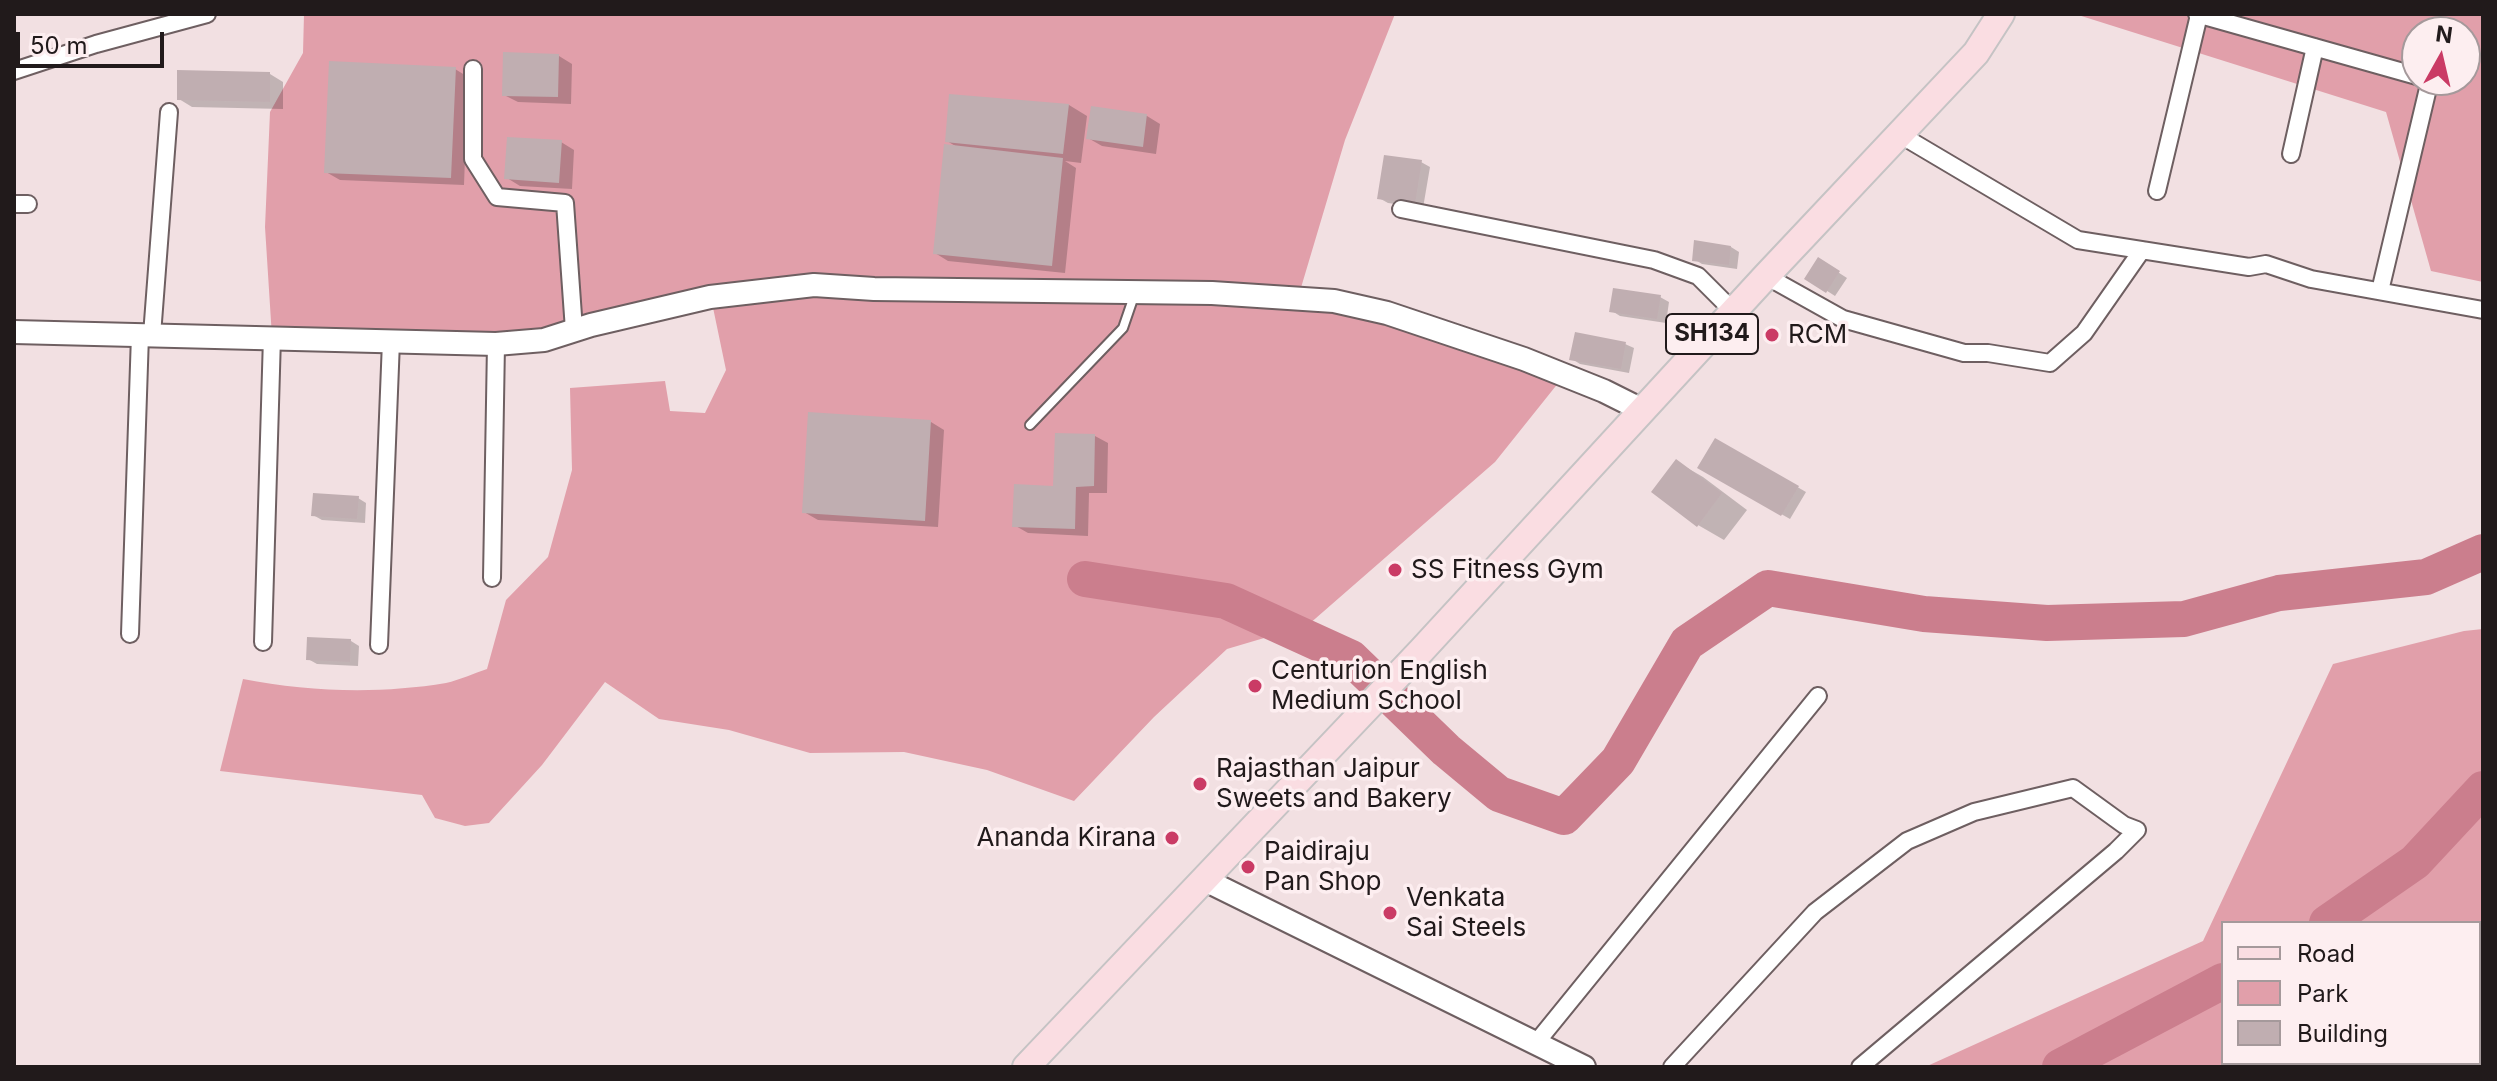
<!DOCTYPE html>
<html>
<head>
<meta charset="utf-8">
<style>
  body { margin:0 }
  #map { position:relative; width:2497px; height:1081px; overflow:hidden; background:#f2e0e2; font-family:Inter,sans-serif }
  canvas { display:block }
  .frame { position:absolute; inset:0; border:16px solid #211a1b; pointer-events:none }
  .legend { position:absolute; left:2221px; top:921px; width:260px; height:144px; box-sizing:border-box; background:#fdeef0; border:2px solid #a5999b; margin:0; padding:10px 14px; list-style:none; font-size:24px; color:#211a1b }
  .legend li { display:flex; align-items:center; gap:16px; height:40px }
  .legend b { width:40px; border:2px solid #a5999b }
  .north { position:absolute; left:2401px; top:16px; width:80px; height:80px; box-sizing:border-box; background:#fdeef0; border:2px solid #a5999b; border-radius:50%; rotate:8deg; font-size:22px; font-weight:700; line-height:32px; text-align:center; color:#211a1b }
  .north::after { content:''; display:block; margin:auto; width:28px; height:36px; background:#ca3b65; clip-path:polygon(50% 0,100% 100%,50% 72%,0 100%) }
  .scale { position:absolute; left:16px; top:32px; width:148px; height:36px; box-sizing:border-box; border:4px solid #211a1b; border-top:0; padding-left:10px; font-size:24px; line-height:28px; white-space:nowrap; color:#211a1b; -webkit-text-stroke:6px #fdeef0; paint-order:stroke }
</style>
</head>
<body>
<div id="map">
<canvas width="2497" height="1081"></canvas>
<div class="frame"></div>
<ul class="legend">
<li><b style="height:10px;background:#fadde2"></b>Road</li>
<li><b style="height:22px;background:#e19faa"></b>Park</li>
<li><b style="height:22px;background:#c0aeb1"></b>Building</li>
</ul>
<div class="north">N</div>
<div class="scale">50 m</div>
</div>
<script>
const g = document.querySelector('canvas').getContext('2d');
g.lineJoin = 'round';
function paint(path, color) { g.fillStyle = color; g.fill(path, 'evenodd'); }
function trace(path, color, width, dash) { g.strokeStyle = color; g.lineWidth = width; g.lineCap = dash ? 'butt' : 'round'; g.setLineDash(dash || []); g.stroke(path); }
function write(font, color, halo, rows, align = 'center') {
  g.font = font + ' Inter,sans-serif'; g.lineWidth = 7; g.setLineDash([]); g.textBaseline = 'middle'; g.strokeStyle = halo; g.fillStyle = color; for (const [text, x, y, turn = 0] of rows) {
    g.save(); g.translate(x, y); g.rotate((+turn || 0) * Math.PI / 180); g.textAlign = isNaN(turn) ? turn : align; if (halo) g.strokeText(text, 0, 0); g.fillText(text, 0, 0); g.restore();
  }
}
const green = new Path2D(`
  M304 14H1395L1345 140 1300 291 1334 301 1559 382 1495 462 1308 625 1227 649 1154 717 1074 801 987 770 904 752 810 753 729 730 659 719 605 682 542 765 489 823 465 826 435 818 422 795 220 771 243 679C308 692 381 694 446 683 460 680 474 673 487 669L506 600 548 557 572 470 570 388 665 381 670 411 705 413 726 370 711 298 544 340 272 337 265 227 270 112 303 53Z
  M2075 14H2483V282L2431 271 2386 112ZM2417 32H2465V80H2417Z
  M2483 629V1067H1925L2203 941 2333 664 2464 631ZM2223 923H2479V1063H2223Z`);
const shadow = new Path2D(`
  M559 56 572 64 571 104 518 102 504 95Z
  M455 69 468 77 464 185 340 180 326 172Z
  M270 74 283 82V109L192 107 179 99Z
  M951 96 1069 105 1087 116 1081 163 1065 161 1076 168 1065 273 948 261 935 253 957 147 947 141Z
  M1092 108 1147 116 1160 124 1156 154 1102 146 1088 138Z
  M561 142 574 150 572 189 520 186 507 178Z
  M1421 162 1430 167 1423 208 1388 203 1379 198Z
  M1731 247 1739 252 1737 269 1702 264 1694 259Z
  M1819 260 1847 278 1835 296 1807 278Z
  M1660 297 1669 302 1666 323 1620 316 1612 311Z
  M1625 344 1634 348 1629 373 1580 364 1572 359Z
  M931 422 944 430 938 527 818 520 804 512Z
  M1095 436 1108 443 1107 493H1089L1088 536 1028 533 1014 525 1055 488Z
  M1716 440 1806 492 1790 519 1700 468Z
  M1677 462 1703 477 1747 510 1724 540 1698 525Z
  M358 498 366 503 365 523 322 520 313 515Z
  M351 641 359 646 358 666 317 664 308 659Z`);
const river = new Path2D(`
  M1085 579 1226 601 1351 658 1446 750 1499 794 1564 817 1618 761 1687 643 1768 588 1924 614 2047 623 2184 619 2279 593 2426 577 2483 552
  M2327 923 2415 862 2483 789
  M2060 1067 2223 981`);
const building = new Path2D(`
  M503 52 559 54 558 97 502 96Z
  M329 61 456 67 451 178 324 173Z
  M177 70 270 72V102L177 100Z
  M949 94 1069 104 1063 154 945 142Z
  M1091 106 1147 114 1143 147 1086 139Z
  M507 137 562 140 559 183 504 179Z
  M944 144 1063 158 1052 266 933 254Z
  M1384 155 1422 160 1415 204 1377 199Z
  M1694 240 1731 246 1729 265 1692 261Z
  M1818 257 1840 271 1826 293 1804 279Z
  M1613 288 1661 295 1657 319 1609 312Z
  M1575 332 1626 342 1621 369 1569 360Z
  M808 412 931 420 925 521 802 513Z
  M1055 433 1095 434 1094 486 1076 487 1075 529 1012 527 1014 484 1053 486Z
  M1715 438 1799 486 1781 516 1697 468Z
  M1676 459 1722 493 1697 527 1651 492Z
  M313 493 359 496 357 519 311 516Z
  M307 637 351 639 350 662 306 660Z`);
const lane = new Path2D(`
  M1030 425 1123 328 1135 293`);
const street = new Path2D(`
  M2197 14 2417 76
  M473 69V159L497 197 565 203 574 330
  M14 71 96 44 207 14
  M1899 134 2078 240 2249 267 2266 264 2311 279 2483 310
  M2291 154 2315 47
  M2157 191 2199 15
  M14 204H28
  M1401 209 1654 260 1698 276 1733 311
  M1766 276 1843 319 1964 353H1988L2050 363 2084 333 2142 250
  M2380 291 2430 80
  M152 335 169 112
  M492 578 496 344
  M130 634 140 335
  M263 642 272 337
  M379 645 391 341
  M1536 1043 1818 696
  M1672 1067 1815 912 1907 841 1974 812 2073 788 2124 825 2137 830 2116 851 1860 1067`);
const secondary = new Path2D(`
  M14 332 496 344 544 340 591 325 710 297 814 285 874 289 1212 293 1334 301 1387 313 1524 359 1604 391 1642 410
  M1203 879 1584 1067`);
const primary = new Path2D(`
  M1026 1067 1421 651 1766 276 1976 53 2001 14`);
const markers = [
  [1772,335,8,"#ca3b65"],
  [1395,570,8,"#ca3b65"],
  [1255,686,8,"#ca3b65"],
  [1200,784,8,"#ca3b65"],
  [1172,838,8,"#ca3b65"],
  [1248,867,8,"#ca3b65"],
  [1390,913,8,"#ca3b65"]
];
const shields = [
  [1712,334,92]
];
const shieldNames = [
  ["SH134",1712,334]
];
const poiNames = [
  ["RCM",1788,335],
  ["SS Fitness Gym",1411,570],
  ["Centurion English",1271,671],
  ["Medium School",1271,701],
  ["Rajasthan Jaipur",1216,769],
  ["Sweets and Bakery",1216,799],
  ["Ananda Kirana",1156,838,"right"],
  ["Paidiraju",1264,852],
  ["Pan Shop",1264,882],
  ["Venkata",1406,898],
  ["Sai Steels",1406,928]
];
paint(green, '#e19faa');
paint(shadow, '#0003');
trace(river, '#cb7e8d', 36);
paint(building, '#c0aeb1');
trace(lane, '#6e5f61', 12);
trace(street, '#6e5f61', 20);
trace(secondary, '#6e5f61', 26);
trace(primary, '#c5c3c4', 30);
trace(lane, '#fff', 8);
trace(street, '#fff', 16);
trace(secondary, '#fff', 22);
trace(primary, '#fadde2', 26);
for (const [x, y, r, color] of markers) { const dot = new Path2D(); dot.arc(x, y, r, 0, 2 * Math.PI); g.fillStyle = color; g.fill(dot); trace(dot, '#fdeef0', 3); }
for (const [x, y, w] of shields) { const box = new Path2D(); box.roundRect(x - w / 2, y - 20, w, 40, 6); g.fillStyle = '#fdeef0'; g.fill(box); trace(box, '#211a1b', 2); }
write('bold 24px', '#211a1b', null, shieldNames);
write('26px', '#211a1b', '#fdeef0', poiNames, 'left');
</script>
</body>
</html>
